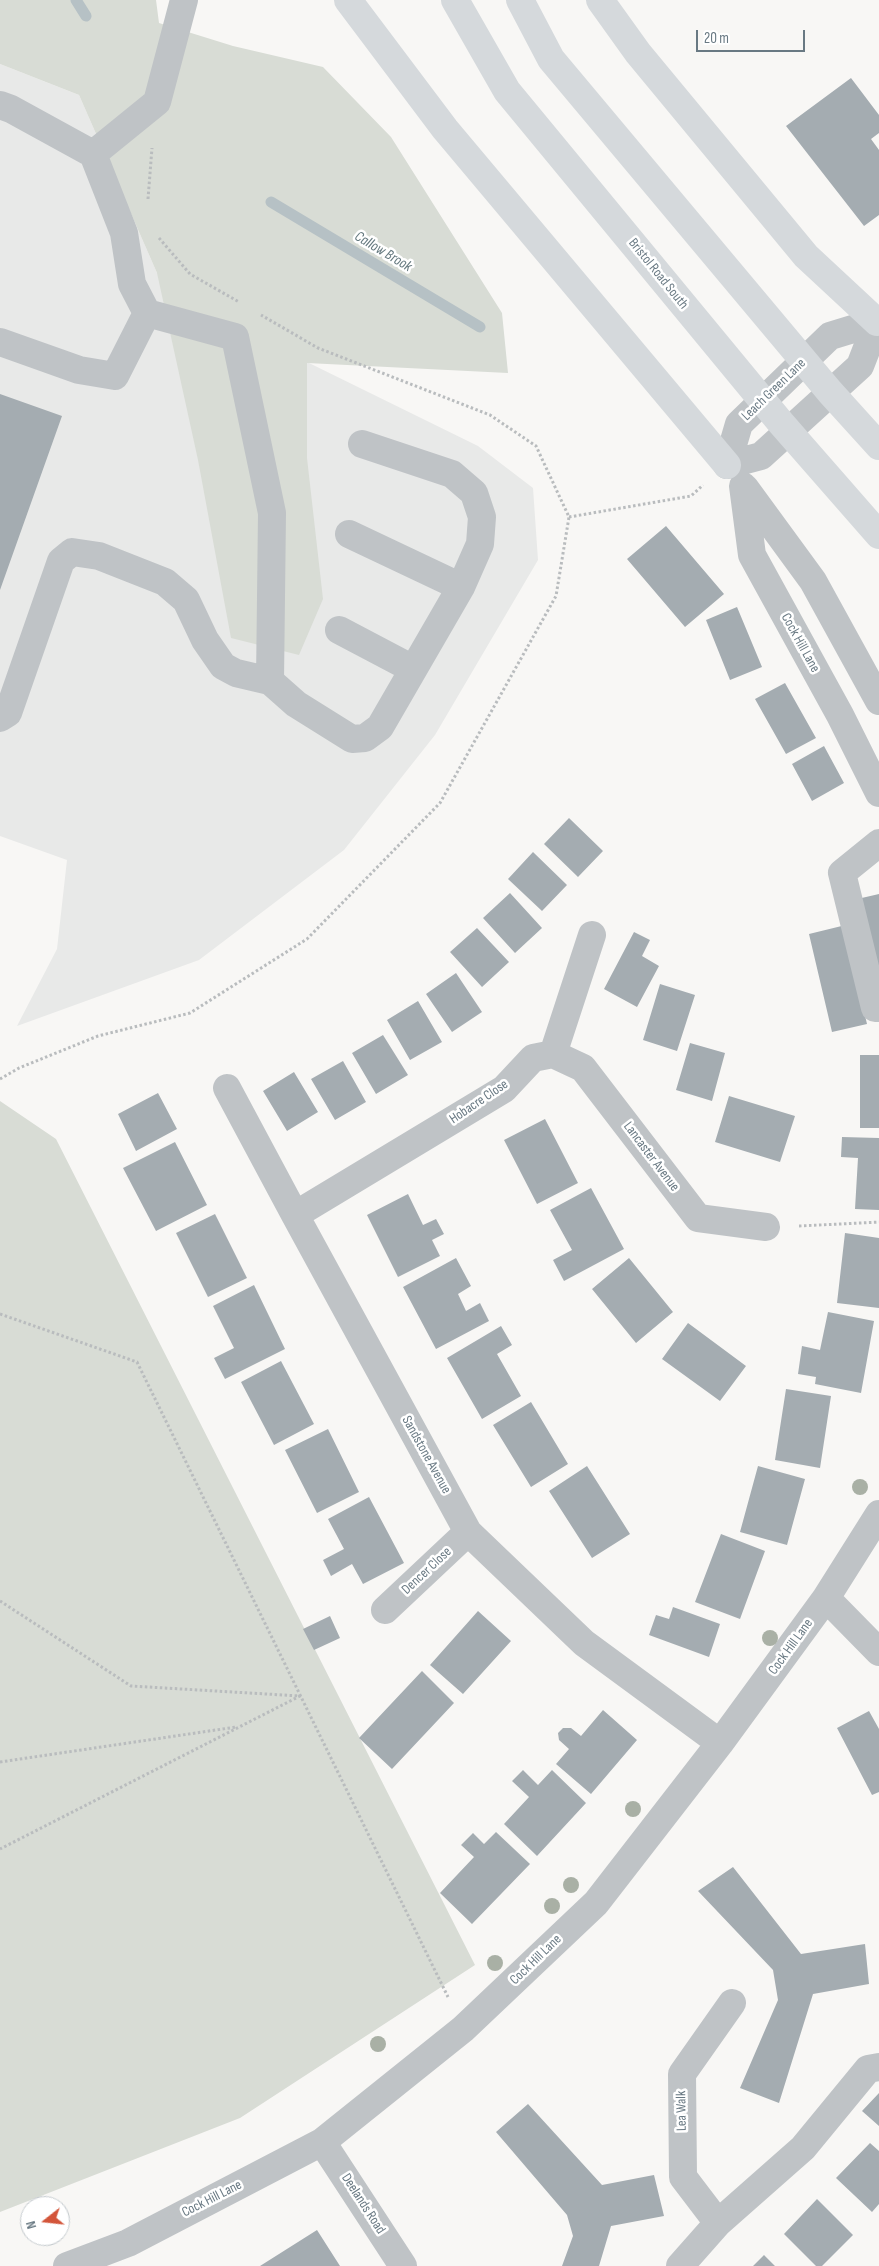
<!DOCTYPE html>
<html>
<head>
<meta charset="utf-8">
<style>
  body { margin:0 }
  #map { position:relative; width:879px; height:2266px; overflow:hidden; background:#f8f7f5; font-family:"Sofia Sans Condensed",sans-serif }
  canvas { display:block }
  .north { position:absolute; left:20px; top:2196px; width:50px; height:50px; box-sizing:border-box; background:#fff; border:1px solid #c3c9cd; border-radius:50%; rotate:254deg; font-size:14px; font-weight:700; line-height:20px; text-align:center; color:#697983 }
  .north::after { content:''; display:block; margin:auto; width:18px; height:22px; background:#d3553a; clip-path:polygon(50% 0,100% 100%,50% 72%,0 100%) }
  .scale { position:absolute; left:696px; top:30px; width:109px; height:22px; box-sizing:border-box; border:2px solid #697983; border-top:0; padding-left:6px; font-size:15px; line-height:18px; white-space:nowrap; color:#697983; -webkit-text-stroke:4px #fff; paint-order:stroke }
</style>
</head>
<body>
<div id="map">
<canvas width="879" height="2266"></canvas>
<div class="north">N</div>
<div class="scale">20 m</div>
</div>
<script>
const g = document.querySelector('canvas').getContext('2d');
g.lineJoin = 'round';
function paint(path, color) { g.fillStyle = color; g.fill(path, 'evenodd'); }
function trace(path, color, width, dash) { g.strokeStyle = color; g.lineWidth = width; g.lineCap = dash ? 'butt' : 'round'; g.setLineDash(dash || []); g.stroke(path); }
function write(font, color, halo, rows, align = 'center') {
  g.font = font + ' "Sofia Sans Condensed",sans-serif'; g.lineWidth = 5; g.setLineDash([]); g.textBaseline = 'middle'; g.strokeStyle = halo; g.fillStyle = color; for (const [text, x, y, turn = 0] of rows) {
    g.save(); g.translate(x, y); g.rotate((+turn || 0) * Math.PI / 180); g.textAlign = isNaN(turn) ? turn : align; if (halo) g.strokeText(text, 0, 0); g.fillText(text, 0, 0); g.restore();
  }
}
const built = new Path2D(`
  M0 64 79 95 157 273 307 362 478 446 533 488 538 560 435 735 344 850 199 960 17 1026 57 949 67 860 0 836Z`);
const green = new Path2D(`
  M0 0H156L159 23 233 46 323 67 391 137 502 313 508 373 307 363V458L323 599 299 655 231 638 198 460 157 273 79 95 0 64Z
  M0 1101 56 1139 475 1965 240 2118 0 2212Z`);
const stream = new Path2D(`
  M76 0 86 16
  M271 202 480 327`);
const building = new Path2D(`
  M851 78 879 115V133L871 139 879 150V215L864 226 786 126Z
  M0 394 62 416 0 590Z
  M666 526 724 594 685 627 627 559Z
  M737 607 762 667 730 680 706 620Z
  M785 683 816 738 786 754 755 699Z
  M824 746 844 783 812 801 792 764Z
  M569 818 603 851 578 877 544 844Z
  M533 852 567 885 542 911 508 879Z
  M510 893 542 928 515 953 483 918Z
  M879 894V993L853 965 867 1024 832 1032 809 934 858 922 853 900Z
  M477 928 509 962 482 987 450 952Z
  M634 932 650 940 642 956 659 966 637 1007 604 989Z
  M456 973 482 1012 452 1032 426 994Z
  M660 984 695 995 677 1051 643 1040Z
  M418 1001 442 1042 410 1060 387 1020Z
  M383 1035 408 1075 376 1094 352 1053Z
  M690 1043 725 1053 712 1101 676 1090Z
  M860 1055H879V1128H860Z
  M343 1061 366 1102 335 1120 311 1079Z
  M294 1072 318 1112 287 1131 263 1091Z
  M158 1093 177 1129 136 1151 118 1114Z
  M729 1096 795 1116 780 1162 715 1142Z
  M545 1119 578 1183 537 1204 504 1140Z
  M842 1137 879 1138V1210L855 1209 858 1158 841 1157Z
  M175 1142 207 1205 156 1231 123 1168Z
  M591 1188 624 1249 564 1281 553 1260 572 1250 550 1210Z
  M408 1194 423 1225 436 1219 444 1234 432 1240 440 1256 398 1277 367 1215Z
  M215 1214 247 1278 208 1297 176 1233Z
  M845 1233 879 1238V1308L837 1303Z
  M456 1258 471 1286 458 1294 466 1311 480 1303 489 1321 436 1349 403 1287Z
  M629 1258 673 1312 636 1343 592 1289Z
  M254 1285 285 1349 225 1379 214 1358 234 1348 213 1306Z
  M828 1312 874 1321 861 1393 815 1384 816 1377 798 1374 802 1346 820 1350Z
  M688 1323 746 1366 720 1401 662 1359Z
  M501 1326 512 1345 497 1354 521 1396 482 1419 447 1358Z
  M281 1361 314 1424 274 1445 241 1382Z
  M786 1389 831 1396 820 1468 775 1460Z
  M531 1402 568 1464 531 1487 493 1425Z
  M328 1429 359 1492 317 1513 285 1450Z
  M587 1466 630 1534 592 1558 549 1491Z
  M758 1466 805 1479 787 1545 740 1532Z
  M369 1497 404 1563 363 1584 352 1564 331 1576 323 1560 344 1549 328 1519Z
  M721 1534 765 1551 740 1619 695 1602Z
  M673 1607 720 1624 709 1657 649 1635 656 1615 669 1619Z
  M478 1611 511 1641 463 1694 430 1665Z
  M330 1616 340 1638 314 1650 303 1629Z
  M422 1671 454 1703 392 1769 359 1738Z
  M603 1710 637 1740 591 1794 556 1764 569 1749 559 1740 558 1733 563 1728H571L581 1736Z
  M869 1711 879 1729V1792L872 1795 837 1728Z
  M523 1770 538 1785 552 1770 586 1803 537 1856 504 1824 529 1797 512 1781Z
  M496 1832 530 1864 472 1924 440 1893 474 1857 461 1845 473 1833 484 1844Z
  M733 1867 801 1954 865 1944 869 1984 813 1994 779 2103 740 2088 778 2000 773 1970 698 1891Z
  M879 2093V2126L862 2111Z
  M528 2104 602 2185 654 2175 664 2216 611 2226 599 2266H562L573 2236 567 2215 496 2132Z
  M870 2143 879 2151V2204L872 2212 836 2178Z
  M817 2199 853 2235 822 2266H816L784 2234Z
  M317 2230 340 2266H260Z
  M764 2255 775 2266H753Z`);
const path = new Path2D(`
  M148 199 152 148
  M159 238 190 274 239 302
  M569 517 691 496 703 485
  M0 1079 19 1068 98 1036 190 1013 307 939 440 803 556 596 569 517 536 446 490 415 318 348 261 315
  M799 1226 879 1222
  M0 1314 137 1362 448 1997
  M0 1601 131 1686 300 1696 0 1849
  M0 1762 236 1727`);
const minor = new Path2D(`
  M0 105 11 109 93 154 124 233 132 284 147 313 235 337 272 513 270 681
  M93 154 157 102 184 0
  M0 342 79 370 115 376 147 313
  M727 465 739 424 830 336 879 321
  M727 465 761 456 860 366 877 322
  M743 486 752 555 840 715 879 793
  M745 488 813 581 879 701
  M349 534 461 587
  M339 630 413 669
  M0 718 8 713 61 561 72 552 99 556 165 582 186 600 205 640 223 666 236 673 270 681 296 704 352 739 365 738 380 727 461 587 480 544 482 517 474 493 452 474 362 444
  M879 843 842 873 875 1008H879
  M553 1054 583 1068 698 1218 766 1227
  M227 1088 295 1215 468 1532 584 1643 720 1743
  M295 1215 504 1089 533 1058 553 1054 592 935
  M826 1598 879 1652
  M385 1610 468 1532
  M322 2142 403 2266
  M718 2223 683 2177 682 2074 732 2003
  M67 2266 128 2243 322 2142 463 2029 596 1903 720 1743 826 1598 879 1514
  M680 2266 718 2223 803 2148 868 2069 879 2067`);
const highway = new Path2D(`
  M348 0 445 129 727 465
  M455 0 507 91 781 423 879 535
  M520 0 551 59 830 392 879 446
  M600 0 638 53 806 256 877 322`);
const trees = [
  [860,1487],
  [770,1638],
  [633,1809],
  [571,1885],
  [552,1906],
  [495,1963],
  [378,2044]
];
const streetNames = [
  ["Bristol Road South",658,274,51],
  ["Leach Green Lane",774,390,-44],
  ["Cock Hill Lane",800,643,61],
  ["Hobacre Close",479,1102,-34],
  ["Lancaster Avenue",651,1157,53],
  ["Sandstone Avenue",426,1455,61],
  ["Dencer Close",427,1571,-43],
  ["Cock Hill Lane",791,1647,-54],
  ["Cock Hill Lane",536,1960,-44],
  ["Lea Walk",682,2111,-91],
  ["Cock Hill Lane",212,2199,-27],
  ["Deelands Road",363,2204,57]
];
const waterNames = [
  ["Callow Brook",383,252,31]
];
paint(built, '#e8e9e8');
paint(green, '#d8dcd5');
trace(stream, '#b6c1c5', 11);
paint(building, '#a4acb1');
trace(path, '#b9bcbe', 3, [2.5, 2.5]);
trace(minor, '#bfc3c6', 28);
trace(highway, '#d5d9dc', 28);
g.fillStyle = '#a9b0a5';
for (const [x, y] of trees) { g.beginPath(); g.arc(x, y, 8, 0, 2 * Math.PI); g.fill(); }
write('14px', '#697983', '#fff', streetNames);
write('italic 15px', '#65797f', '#fff', waterNames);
</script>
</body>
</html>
